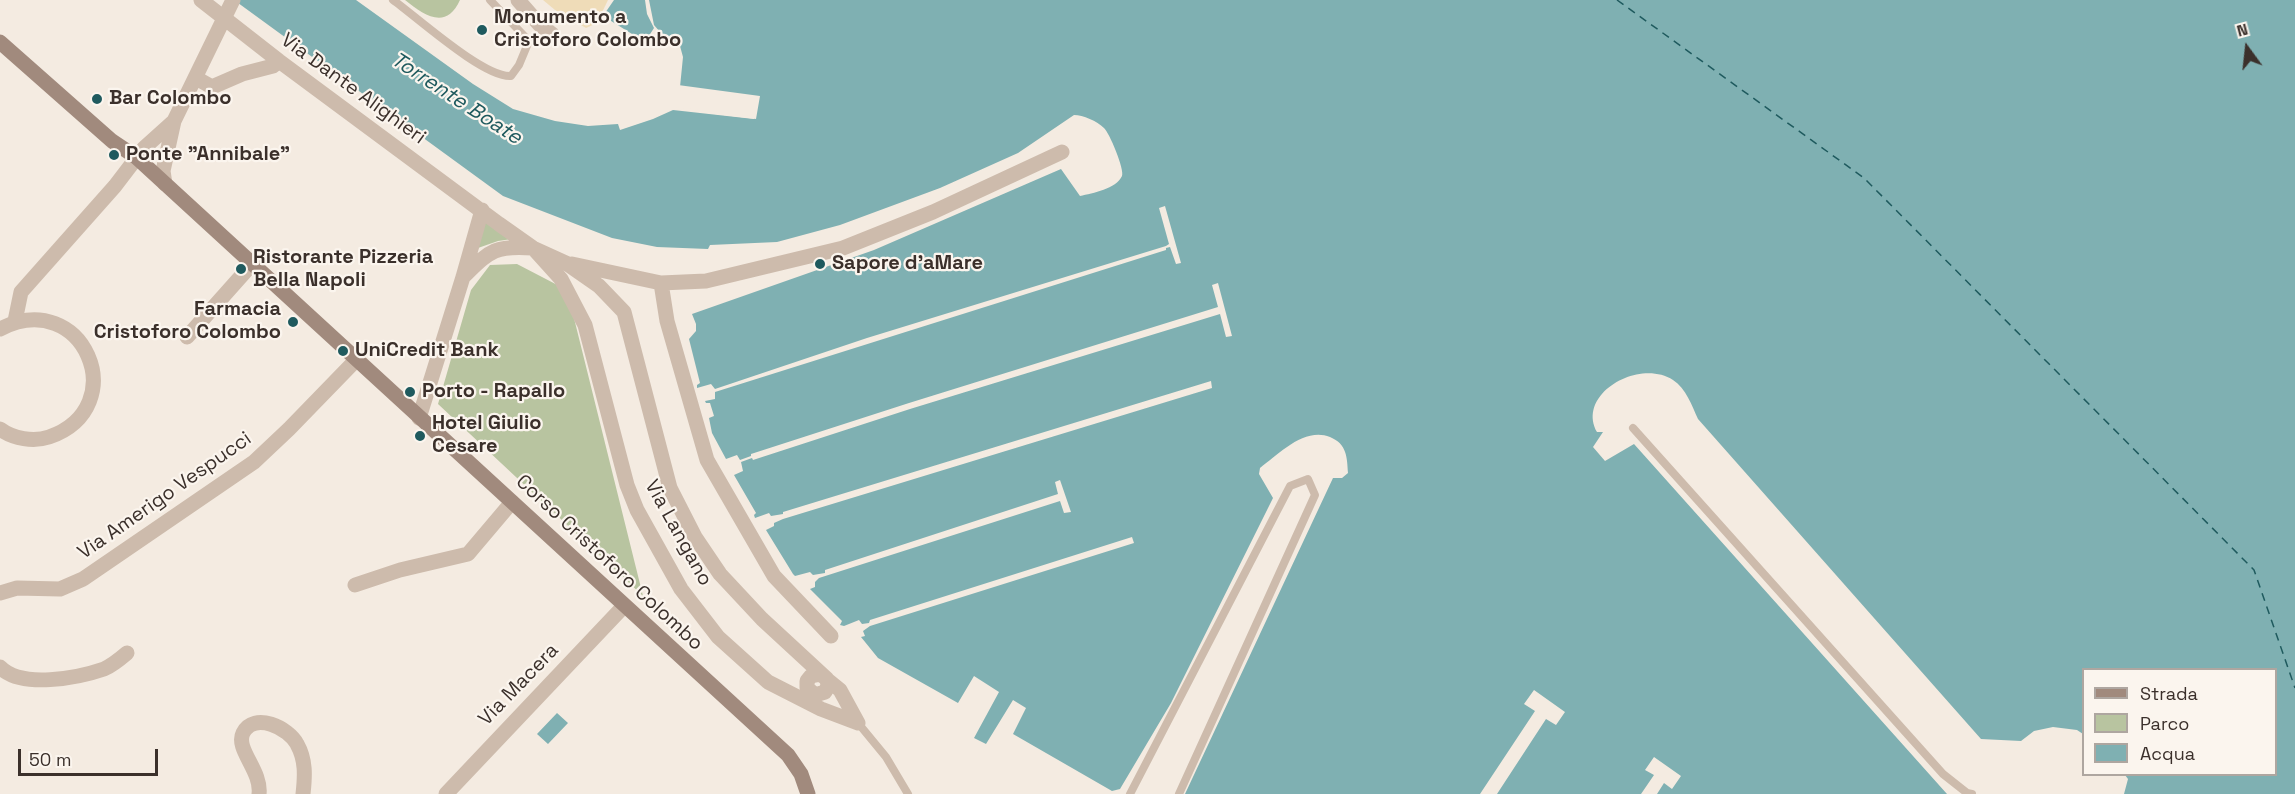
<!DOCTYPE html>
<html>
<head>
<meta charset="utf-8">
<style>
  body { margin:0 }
  #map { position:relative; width:2295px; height:794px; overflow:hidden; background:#f4ebe1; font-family:"Space Grotesk",sans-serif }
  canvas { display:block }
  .legend { position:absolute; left:2082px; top:668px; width:195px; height:108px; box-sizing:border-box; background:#fbf5ee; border:2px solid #aea6a0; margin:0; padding:8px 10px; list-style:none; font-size:18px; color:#3b302b }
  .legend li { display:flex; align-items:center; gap:12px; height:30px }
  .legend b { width:30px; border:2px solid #aea6a0 }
  .north { position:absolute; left:2217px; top:18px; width:60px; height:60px; -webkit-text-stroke:4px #fbf5ee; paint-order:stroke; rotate:345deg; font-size:16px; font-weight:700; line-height:24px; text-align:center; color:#3b302b }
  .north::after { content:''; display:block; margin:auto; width:21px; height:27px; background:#3b302b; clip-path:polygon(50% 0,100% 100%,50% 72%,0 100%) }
  .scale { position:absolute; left:18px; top:749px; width:140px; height:27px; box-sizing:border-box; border:3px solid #3b302b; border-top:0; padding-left:8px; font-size:18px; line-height:21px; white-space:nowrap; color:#3b302b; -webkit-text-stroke:4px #fbf5ee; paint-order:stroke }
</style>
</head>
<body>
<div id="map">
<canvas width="2295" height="794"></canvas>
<ul class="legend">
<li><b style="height:8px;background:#a18a7d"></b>Strada</li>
<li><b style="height:16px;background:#b8c4a0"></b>Parco</li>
<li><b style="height:16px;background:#7fb0b2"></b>Acqua</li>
</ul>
<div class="north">N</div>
<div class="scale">50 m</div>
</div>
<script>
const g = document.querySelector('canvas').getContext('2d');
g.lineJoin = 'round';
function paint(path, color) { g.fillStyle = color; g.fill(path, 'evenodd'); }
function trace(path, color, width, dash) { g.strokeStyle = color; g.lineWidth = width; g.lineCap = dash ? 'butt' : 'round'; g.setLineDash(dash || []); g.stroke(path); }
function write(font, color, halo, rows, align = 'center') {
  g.font = font + ' "Space Grotesk",sans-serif'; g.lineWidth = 4.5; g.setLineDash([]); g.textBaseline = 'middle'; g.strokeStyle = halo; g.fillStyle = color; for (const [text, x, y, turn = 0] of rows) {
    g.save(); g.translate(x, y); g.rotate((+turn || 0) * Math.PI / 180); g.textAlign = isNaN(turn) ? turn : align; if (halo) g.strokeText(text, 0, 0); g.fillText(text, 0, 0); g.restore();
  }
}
const green = new Path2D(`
  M405 0H460C446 31 424 15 405 0Z
  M485 222 512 239 498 241 478 248Z
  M517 264 567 290 643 596 438 404 471 290 490 265Z`);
const sand = new Path2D(`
  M543 0H608L597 23 586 28 555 10Z`);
const water = new Path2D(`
  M234 0H356L473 84 513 109 555 121 588 126 618 124 620 130 653 119 673 110 754 119 759 97 680 87 683 57 680 46 660 32 654 25 649 0H2295V794H2124L2128 779 2125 775 2276 774V670H2084L2083 734 2077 730 2053 727 2034 731 2021 741 1981 739 1698 419C1692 406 1686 388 1673 380 1639 358 1576 394 1597 432H1603L1593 447 1605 461 1634 444 1947 794H1657L1664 783 1672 789 1681 776 1654 757 1645 770 1654 775 1641 794H1497L1546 719 1556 725 1565 712 1534 690 1524 704 1535 711 1480 794H1185L1333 478H1342L1348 473C1347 457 1347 444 1330 437 1304 427 1279 454 1260 468L1259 474 1273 498 1171 703 1120 789 1112 791 1013 734 1026 708 1013 700 986 744 974 738 999 692 974 676 958 703 878 658 861 637 865 636 863 631 870 626 1134 543 1132 537 870 620 869 623 862 624 859 620 844 626 840 625 842 621 810 589 815 587V582L819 578 1060 501 1064 513 1071 512 1060 480 1055 482 1058 494 825 570V573L813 575 810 572 795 576 793 574 766 530 774 526V523L783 519 1212 388 1211 381 783 512V514L771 516 769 513 755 518 754 515 756 513 734 475 743 471 741 462 752 458 753 460 910 409 1220 314 1226 337 1232 336 1218 283 1212 285 1218 307 909 403 751 454V456L740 460 737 455 726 459 712 433 709 418 714 416 710 403H706L705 401 715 399V392L1166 250V248L1170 247 1176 264 1181 263 1165 206 1159 208 1169 244 1166 246 867 338 715 389 711 384 697 388V385L700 383 689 339 696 331V324L692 314 874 250 1061 169 1080 196C1093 193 1116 189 1122 176 1125 170 1109 132 1104 128 1097 121 1083 115 1074 115L1018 153 940 188 840 225 777 242 710 245 708 249 657 247 612 238 503 196Z
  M614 0H645L647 14 654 28 645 42 603 16Z
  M557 713 568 723 548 744 537 734Z`);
const pier = new Path2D(`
  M678 85 760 96 756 119 674 109V107L752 116 755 99 680 90Z`);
const ferry = new Path2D(`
  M1617 0 1864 178 2254 570 2295 688`);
const lane = new Path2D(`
  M393 0C418 18 484 78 511 76L519 65 529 41 490 0
  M1633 428 1943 774 1967 793 1972 794
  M858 723 886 757 908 794
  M1130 794 1290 486 1308 479 1315 495 1179 794`);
const street = new Path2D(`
  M201 0 279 61 499 224 533 248 566 263 599 286 624 312 670 488 695 537 720 574 762 619 827 679 828 686 825 692 815 695 807 688V681L811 676 821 674
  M518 0 539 24 553 35
  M196 78 212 87 242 74 273 66 279 61
  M165 184 163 171 174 121 233 0
  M572 264 661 283 706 281 843 248 933 212 1062 152
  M463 277C490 251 494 245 533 248L561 279 585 325 627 485 637 510 681 589 718 637 768 682 821 709 858 723
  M661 283 667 321 707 460 774 576 831 636
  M15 321 21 292 115 186 144 148 174 121
  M0 329C83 286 135 407 49 437 34 442 13 439 0 429
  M187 337 252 264
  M419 418 463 277 482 210
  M355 585 400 570 468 554 512 502
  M0 593 17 588 60 589 83 579 254 462 289 429 356 360
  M0 667C21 689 78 678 104 669 113 665 120 659 127 653
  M824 677 840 690 858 723
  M259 794C262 771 235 749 243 733 254 711 289 728 297 744 306 760 305 776 303 794
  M446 794 624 606`);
const secondary = new Path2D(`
  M0 42 112 141 136 157 788 755 801 774 808 794`);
const markers = [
  [482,30,6,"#1f5a5e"],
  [97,99,6,"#1f5a5e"],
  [114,155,6,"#1f5a5e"],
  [820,264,6,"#1f5a5e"],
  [241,269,6,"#1f5a5e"],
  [293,322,6,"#1f5a5e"],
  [343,351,6,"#1f5a5e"],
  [410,392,6,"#1f5a5e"],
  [420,436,6,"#1f5a5e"]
];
const poiNames = [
  ["Monumento a",494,18],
  ["Cristoforo Colombo",494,41],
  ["Bar Colombo",109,99],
  ["Ponte \"Annibale\"",126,155],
  ["Ristorante Pizzeria",253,258],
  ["Bella Napoli",253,281],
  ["Sapore d’aMare",832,264],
  ["Farmacia",281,310,"right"],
  ["Cristoforo Colombo",281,333,"right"],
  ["UniCredit Bank",355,351],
  ["Porto - Rapallo",422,392],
  ["Hotel Giulio",432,424],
  ["Cesare",432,447]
];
const streetNames = [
  ["Via Dante Alighieri",353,89,36],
  ["Via Amerigo Vespucci",165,496,-35],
  ["Via Langano",678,533,61],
  ["Corso Cristoforo Colombo",609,563,43],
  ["Via Macera",519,685,-46]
];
const waterNames = [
  ["Torrente Boate",456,99,33]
];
paint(green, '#b8c4a0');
paint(sand, '#efdcb8');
paint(water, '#7fb0b2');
paint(pier, '#f4ebe1');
trace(ferry, '#1f5a5e', 1.5, [8, 6]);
trace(lane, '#cdbbac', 8);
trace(street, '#cdbbac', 15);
trace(secondary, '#a18a7d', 15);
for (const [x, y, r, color] of markers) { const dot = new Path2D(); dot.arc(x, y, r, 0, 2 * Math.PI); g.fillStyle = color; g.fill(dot); trace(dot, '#fbf5ee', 2); }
write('bold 20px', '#3b302b', '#fbf5ee', poiNames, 'left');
write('20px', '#3b302b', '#fbf5ee', streetNames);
write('italic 21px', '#1f5a5e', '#fbf5ee', waterNames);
</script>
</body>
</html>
